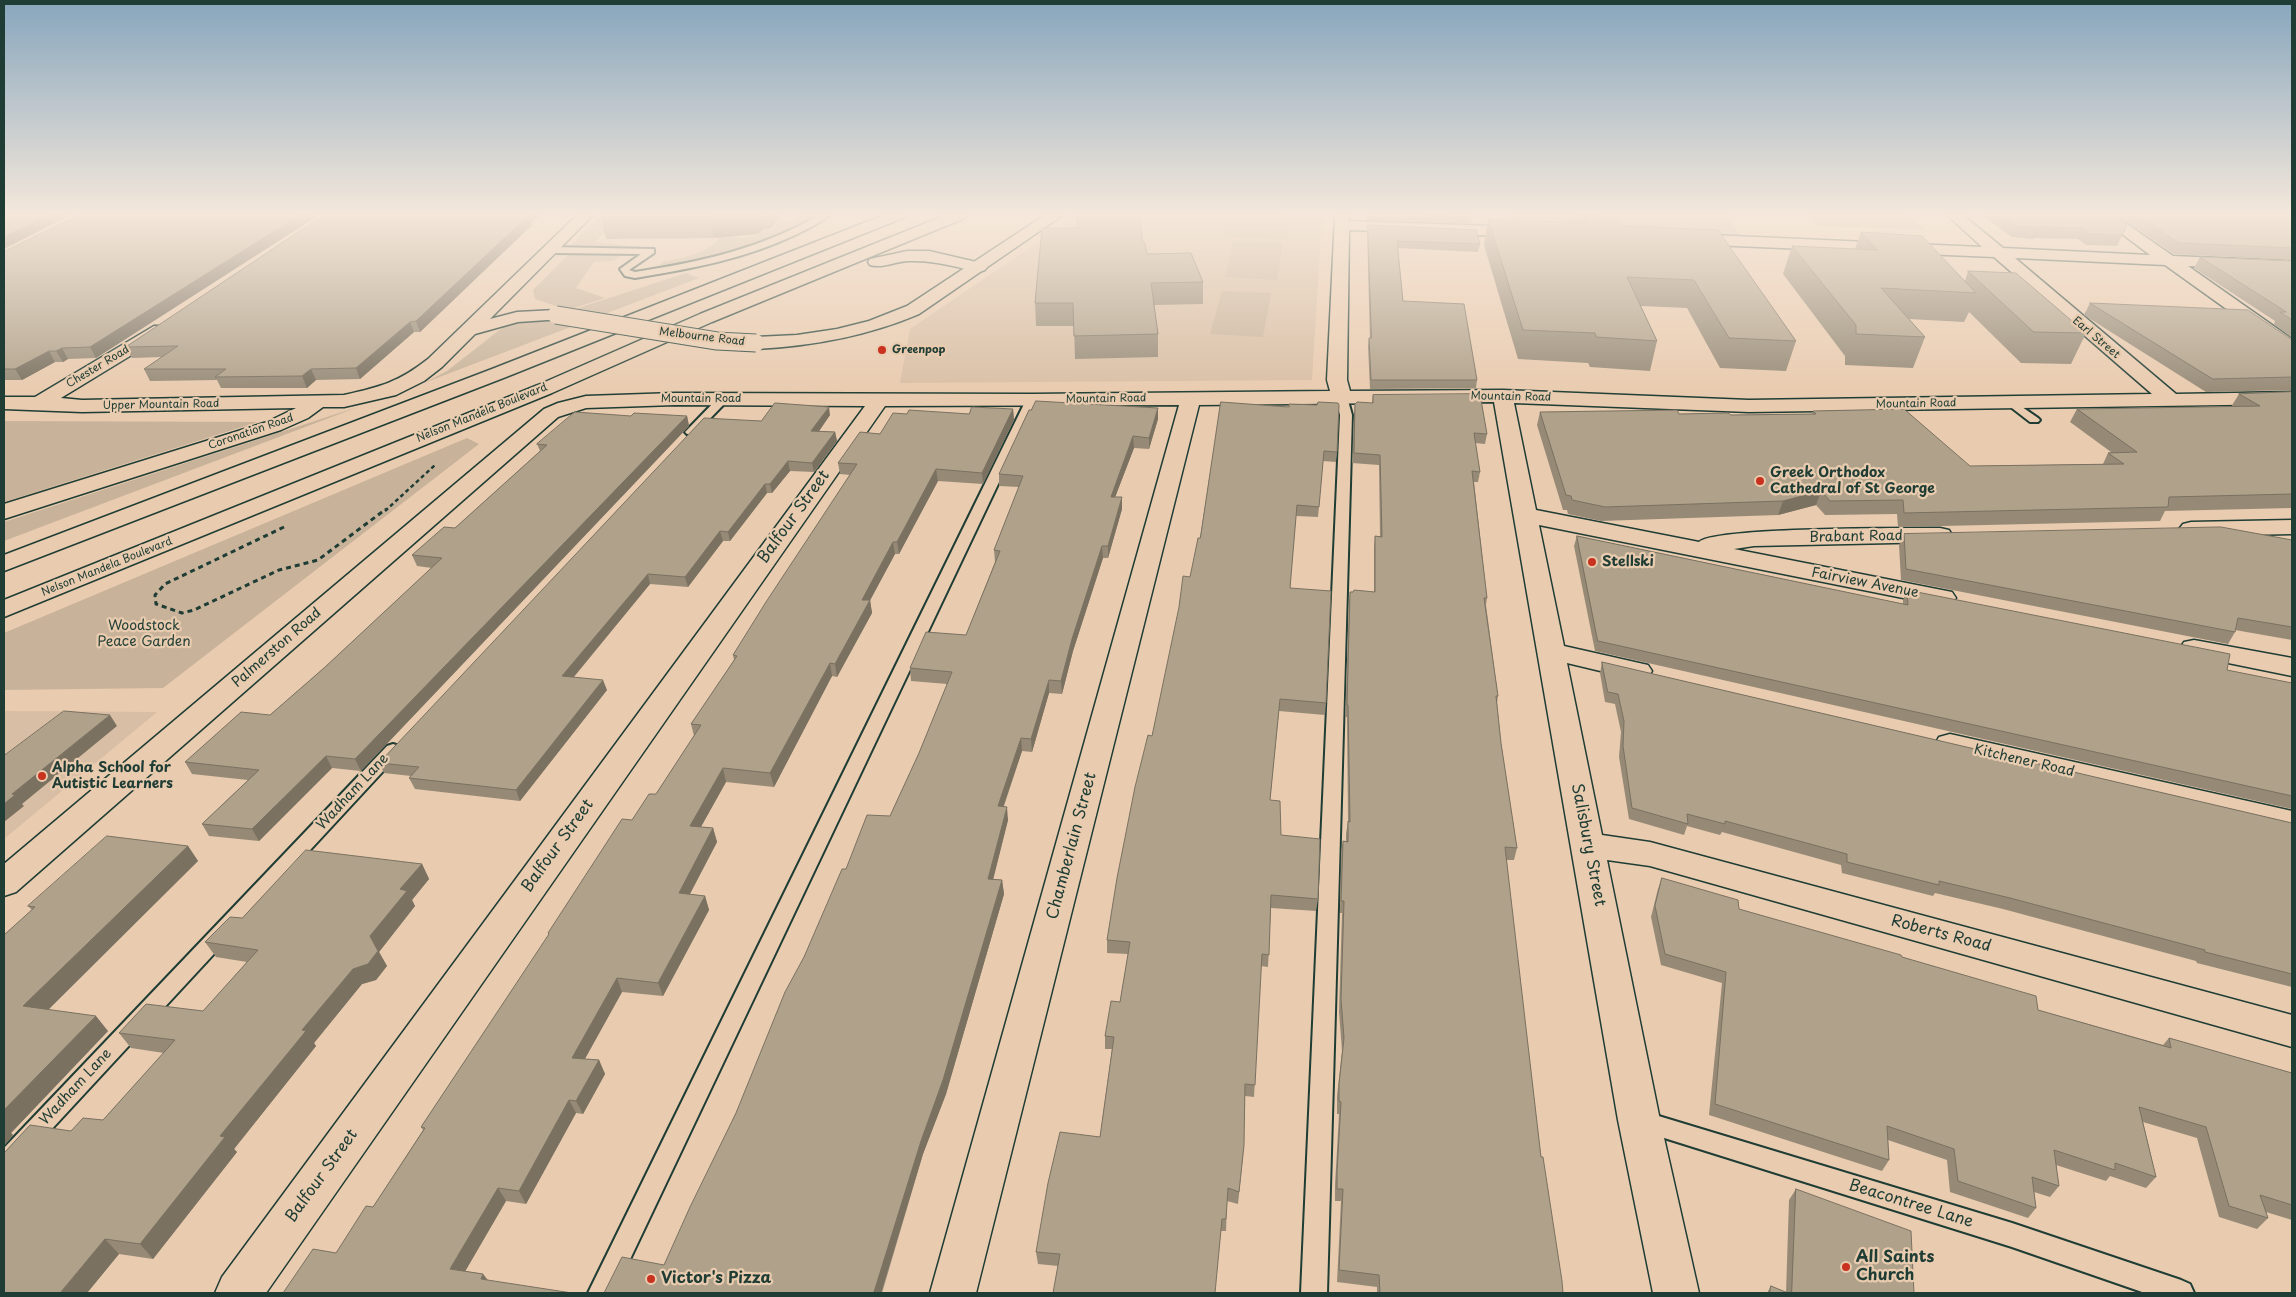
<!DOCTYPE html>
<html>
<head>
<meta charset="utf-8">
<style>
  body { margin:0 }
  #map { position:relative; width:2296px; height:1297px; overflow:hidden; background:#e9cbaf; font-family:"Playpen Sans",sans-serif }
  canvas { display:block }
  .frame { position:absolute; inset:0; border:5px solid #1f3d34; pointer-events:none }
</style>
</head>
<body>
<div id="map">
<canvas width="2296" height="1297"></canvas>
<div class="frame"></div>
</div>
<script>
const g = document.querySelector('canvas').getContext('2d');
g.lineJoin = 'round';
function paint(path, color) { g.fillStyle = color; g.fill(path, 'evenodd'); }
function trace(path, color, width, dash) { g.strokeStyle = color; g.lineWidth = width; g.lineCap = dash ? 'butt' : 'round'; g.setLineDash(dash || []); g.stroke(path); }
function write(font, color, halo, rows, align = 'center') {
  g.font = font + ' "Playpen Sans",sans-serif'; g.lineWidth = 4.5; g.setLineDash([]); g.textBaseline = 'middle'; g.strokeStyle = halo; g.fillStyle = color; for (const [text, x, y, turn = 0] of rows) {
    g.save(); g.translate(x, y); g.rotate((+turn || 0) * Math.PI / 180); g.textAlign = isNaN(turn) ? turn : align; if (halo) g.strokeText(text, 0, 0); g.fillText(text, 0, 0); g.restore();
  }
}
const built = new Path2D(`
  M1078 215H1269L1322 218 1312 380 900 383 910 329Z
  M4 711 157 712 4 839Z`);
const green = new Path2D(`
  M601 215H620L595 242 630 246H570Z
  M796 215H816C801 236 685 270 660 265L663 262C684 257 707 254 720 237 733 237 754 241 763 230H773L778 221H793Z
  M1511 215H1727L1740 235 1524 226 1513 222Z
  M1807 215H1908L1925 230 1818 226Z
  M1220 218 1290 222 1287 239 1226 237Z
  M1233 241 1283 243 1277 280 1225 277Z
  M578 253 606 254 620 256 614 261 594 262 576 288 605 298 568 310 535 299 533 290 569 254Z
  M686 273 699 278 424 383 447 371 502 328 516 323 535 322Z
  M1222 291 1271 293 1263 337 1210 334Z
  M358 407 4 541V522Z
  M4 421 258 422 4 502Z
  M467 438 479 444 163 688 4 690V633Z`);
const pathFar1 = new Path2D(`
  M385 511 435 465`);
const path = new Path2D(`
  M284 527 165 584 155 595 156 604 182 613 194 610 279 570 318 560 386 509`);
const lane = new Path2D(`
  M819 215H829C820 223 807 229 795 235 745 259 690 269 635 278L625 276 620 269 641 254 551 253 547 250 551 247 654 249V253L629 270 635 272C700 262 761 249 819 215Z
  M1341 394 1347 397 1352 415 1327 1293H1301L1340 415 1335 397Z
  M723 396 729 399 727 401 695 434H687L685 432 687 430 719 397Z
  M1032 397 1038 400 614 1293H588L1026 400Z
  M2012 400 2038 418 2040 420 2038 422H2030L2008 405 2006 403 2008 401Z
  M393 744 399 746 401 750 399 754 12 1172 4 1175V1148L387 746Z
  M1642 1111 2012 1223 2181 1280 2190 1284 2194 1293H2145L2012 1247 1642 1131 1634 1128 1631 1121 1634 1114Z`);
const street = new Path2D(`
  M577 215H593L490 319 517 312 556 310 562 311 565 315 562 319 518 322 475 334 442 367 424 381 396 395 344 407H323L308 418 281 430 4 519V504L267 422 296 408 82 412 4 409V397H35L154 326H166L169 330 166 334 61 398 82 400 344 395C380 387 399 382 428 359Z
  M1045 215H1063L919 314C867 336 813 346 756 349L749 347 747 343 749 339 756 337 797 335 837 329 869 321 907 306Z
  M1335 215H1349V221L1525 227 1530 229 1533 232 1530 235 1525 237 1349 230 1347 380 1350 391 1503 390 1749 400 2152 394 1994 257 1688 244 1682 242 1680 239 1682 236 1688 234 1982 247 1947 215H1963L2003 248 2150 255 2097 215H2114L2173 256 2292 261V271L2188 266 2292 339V353L2285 351 2165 265 2015 258 2176 394 2292 392V404L1749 412 1514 403 1536 510 1699 542C1714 527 1907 528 1940 528L1949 530 1952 535 1949 540 1940 542 1754 546 1734 549 1952 592 1956 598 1952 604 1943 606 1539 525 1564 646 1648 665 1652 671 1648 677 1638 680 1567 663 1602 835 1650 842 2292 1015V1047L1650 866 1607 860 1660 1120 1699 1293H1653L1618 1120 1494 402 1199 405 976 1293H930L1179 405 885 406 266 1293H215L222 1277 865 406 675 405 586 408 558 417 16 892 4 896V864L544 409 558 403 586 396 675 393 1032 394 1330 391 1327 380Z
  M2292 520V534L2191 536 2183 534 2179 529 2183 524 2191 522Z
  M2194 640 2292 658V676L2184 654 2180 648 2184 642Z
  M1950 734 2292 811V835L1939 751 1935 744 1939 737Z`);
const highway = new Path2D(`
  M884 215H905L903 218 506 377 4 571V555L492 369Z
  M946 215H967L965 218 712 322 552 393 4 617V600L538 385 700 314Z
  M907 251H929L985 264 987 267 985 270 979 272C956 267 933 260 909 261 896 261 883 269 870 265L868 262 870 259Z`);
const streetBridge = new Path2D(`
  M556 315 717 341 756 343`);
const wall = new Path2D(`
  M79 215H319L96 358 68 359 63 362H55L22 380H4V252Z
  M324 215H540L531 223 532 225 420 332H414L360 379 316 380 307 388H221L217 380 150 381 144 369 162 357 132 358 126 347Z
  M600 215H780L771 229 762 230 758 234 714 238 606 239Z
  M1077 215 1143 243 1147 254 1203 282V304L1154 305 1158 334V357L1075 359 1074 326H1036L1035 303 1077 228Z
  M1366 215H1472V217L1471 224 1367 220Z
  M1568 215H1594L1604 217 1621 226 1796 341 1786 371 1720 368 1687 308 1641 306 1657 341 1650 371 1590 367 1588 363 1518 359 1484 245 1488 219 1567 223V221Z
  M1981 215H2114L2127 225 2117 246 2086 245 2078 239 2034 238 2032 239 2012 237Z
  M2117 215H2292V260L2174 254Z
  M1368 225 1480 244 1478 252 1398 248 1403 301 1477 380 1476 388 1370 389 1368 346 1369 338H1370L1367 233Z
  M1861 232 1965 281 1968 271 2086 333 2071 364 2021 363 1969 312 1964 322 1909 319 1925 337 1913 368 1845 365V356L1783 274 1792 246 1855 249Z
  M2200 257 2292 261V338L2274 324 2275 321 2194 268Z
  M2090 303 2292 340V390L2206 392 2084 315Z
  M2292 392V508L2165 511 2160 521 1898 527 1897 514 1825 515 1816 505 1778 515 1601 521 1568 514 1567 510H1563L1537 425 1540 412 1679 414 1731 415 1812 414 1813 411 1970 466 2103 464 2108 453 2111 452 2070 422 2077 409 2231 407 2239 394Z
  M1373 395 1487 434 1485 444 1475 443 1480 472 1478 482H1474L1487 598 1486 605 1498 696 1497 703 1501 743 1517 848 1514 860H1506L1541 1157 1563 1293H1377V1287L1337 1282 1341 1201H1335V1185L1339 1114H1337V1096L1342 1051 1339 1012 1342 913H1340L1341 853 1343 841H1346V834L1348 821 1347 717H1345L1349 603 1350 592H1374V547L1375 536H1380L1379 465 1352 463 1354 414 1355 404 1372 403Z
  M1221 402 1337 452 1336 462 1323 461 1318 517 1296 516 1290 588 1326 703 1325 715 1279 711 1270 800 1281 835 1318 899 1316 911 1271 908 1268 967 1261 966 1254 1097 1245 1096 1243 1157 1238 1204 1227 1201 1226 1231H1221L1058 1266 1038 1264 1036 1252 1100 1137 1112 1049H1105V1036L1120 1002 1128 954 1107 953V940L1152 736 1200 538Z
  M1158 408V419L1149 449 1134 448 1115 497H1122V509L1108 558H1103L1073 651 1062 694 1049 693 1032 752 1022 751 1004 806 1008 820 993 879 1002 880 1004 894 946 1094 923 1154 882 1293 664 1265 736 1113 804 957 846 869 890 816 919 753 947 684 911 681 910 668 966 635 995 562 994 550 1019 487 999 486V474Z
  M1013 409 1014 420 983 484 938 481 899 554H895L870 600 872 613 837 677 832 676 774 787 726 782 701 827 713 828 717 842 690 894 705 896 709 910 663 996 622 992 585 1059 599 1060 605 1074 583 1114 576 1113 526 1204 506 1201 465 1271 483 1274 488 1280 283 1293 336 1253 373 1207 423 1130 421 1127 549 935 548 933 632 820 656 794 694 736 691 724 734 660 733 655 850 475 840 474 838 463 907 414H969Z
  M830 415 819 431 835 432 837 441 814 472 790 471 772 493H767L730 541H723L688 587 650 584 574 677 607 690 520 801 415 789 409 778 411 776 384 773 379 763 761 421Z
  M631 416H687L689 426 361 771 332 768 259 841 209 836 202 824 248 780 192 774 185 762 270 715 324 668 432 568 417 566 412 555 455 528 540 451 537 444Z
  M1904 534 2292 540V640L2235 630V632L2228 644 1901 580 1899 545Z
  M1577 536 1903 604V600L1907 590 2227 670 2292 683V809L1595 651 1574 546Z
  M1602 662 2292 823V987L2197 963 2196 961 2003 909 1935 893 1933 896 1842 873 1841 865 1722 832 1720 835 1687 826 1684 835 1629 819 1619 757 1621 732 1615 704 1605 702 1600 673Z
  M188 846 198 861 48 1009 108 1031 11 1133 13 1135 4 1146V935L32 910 28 906Z
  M422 864 429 879 412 900 415 906 379 952 387 966 376 980 362 984 314 1043 316 1046 234 1149 237 1152 153 1259 119 1254 87 1293 71 1131 103 1120 164 1053 131 1048 119 1033 203 1011 247 962 216 957 205 942 242 918Z
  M1662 878 1739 909 1902 957 2038 1010 2163 1045 2169 1038 2292 1073V1220L2266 1212 2268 1218 2257 1229 2219 1217 2197 1138 2143 1122 2156 1177 2146 1188 2110 1176 2106 1181 2056 1165 2059 1186 2050 1197 2034 1192 2036 1208 2028 1218 1950 1192 1947 1160 1888 1140 1889 1160 1882 1171 1709 1115 1722 983 1661 965 1651 917 1658 889Z
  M1796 1189 1914 1293H1767L1771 1286 1786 1293 1789 1200Z`);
const shadedWall = new Path2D(`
  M48 215H71L4 249V237Z
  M300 215H319L96 358 90 347Z
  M526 215H540L531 223 532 225 420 332 416 321Z
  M710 215H759L762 230 758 234 714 238Z
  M769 215H780L771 229Z
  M2039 227 2034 238 2032 239 2037 228Z
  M410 322 414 332 360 379 356 368Z
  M62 348 68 359 63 362 56 351Z
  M49 351 55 362 22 380 15 369Z
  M311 369 316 380 307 388 302 376Z
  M829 407 830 415 813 440 811 431Z
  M1158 408V419L1149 449V438Z
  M1013 409 1014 420 983 484 982 473Z
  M687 416 689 426 361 771 355 759Z
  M835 432 837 441 814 472 812 463Z
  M1133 436 1134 448 1111 508V497Z
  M788 461 790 471 772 493 770 484Z
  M936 469 938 481 899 554 897 542Z
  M765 484 767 493 730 541 728 532Z
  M1821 491 1816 505 1778 515 1783 501Z
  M1122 497V509L1108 558V546Z
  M720 531 723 541 688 587 685 577Z
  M893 542 895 554 866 608 870 600 872 613 837 677 835 664 862 600Z
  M1102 546 1103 558 1073 651 1062 694 1061 681 1072 639Z
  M648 574 650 584 566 686 562 676Z
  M830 663 832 676 774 787 770 773Z
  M603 680 607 690 520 801 516 790Z
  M1049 680V693L1032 752 1031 739Z
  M110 715 117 726 22 804 24 806 4 822V804L12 794Z
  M1021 738 1022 751 999 819 998 806Z
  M326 756 332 768 259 841 252 829Z
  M723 768 726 782 694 839 690 826Z
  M1007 807 1008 820 990 892 988 879Z
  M713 828 717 842 683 907 679 893Z
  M188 846 198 861 36 1022 23 1006Z
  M422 864 429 879 412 900 415 906 379 952 387 966 376 980 362 984 314 1043 316 1046 234 1149 237 1152 153 1259 140 1244 220 1136 302 1030 370 936 400 889Z
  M1002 880 1004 894 946 1094 923 1154 881 1293 874 1292 921 1141Z
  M705 896 709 910 663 996 658 983Z
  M617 978 622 992 578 1071 572 1058Z
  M96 1016 108 1031 11 1133 13 1135 4 1146V1110Z
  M599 1060 605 1074 583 1114 576 1101Z
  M569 1100 576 1113 526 1204 519 1191Z
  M498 1188 506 1201 459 1282 450 1269Z
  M105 1239 119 1254 87 1293H60Z
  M483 1274 492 1287 481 1279Z`);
const building = new Path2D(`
  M4 215H48L4 237Z
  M79 215H300L90 347 62 348 56 351H49L15 369H4V252Z
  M324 215H529L416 321 410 322 356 368 311 369 302 376 215 377 226 369H144L178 346 126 347Z
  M1077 215H1139L1143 243H1145L1147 254 1191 253 1203 282 1151 283 1158 334 1074 336 1073 303H1035L1042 228H1078Z
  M1427 215H1472V217Z
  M1569 215 1603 216 1604 217 1582 216 1581 222 1572 221Z
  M2001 215H2114L2127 225 2122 235 2090 234 2083 228 2039 227 2037 228 2017 226Z
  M2138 215H2292V248L2179 243Z
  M1582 216 1617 217 1621 226 1718 230 1796 341 1729 338 1694 280 1627 277 1657 341 1596 337 1595 333 1523 330 1488 219 1586 223Z
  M1368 225 1476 230 1480 244 1397 241 1403 301 1464 304 1477 380H1371L1369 338H1371Z
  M1861 232 1922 236 1976 293 1881 288 1925 337 1856 334V325L1792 246 1877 250Z
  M2200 257 2292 261V320L2280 312H2286Z
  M1968 271 2016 273 2086 333 2034 332Z
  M2090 303 2248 310 2292 340V377L2213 379Z
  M2292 392V494L2169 497 2168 507 1904 513 1903 500 1830 501 1821 491 1783 501 1605 507 1572 500 1571 496 1566 495 1540 412 1677 410 1679 414 1728 413 1731 415 1816 414 1813 411 1904 409 1970 466 2124 464 2108 453 2137 452 2077 409 2260 406 2239 394Z
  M1480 394 1487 434 1474 433 1480 472 1472 471 1487 598H1484L1498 696H1496L1501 743 1517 848 1505 847 1541 1157H1543L1562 1281 1563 1293H1380L1379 1275 1339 1270 1343 1189H1337V1172L1341 1102 1339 1101V1084L1344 1038 1341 999 1344 901H1341L1343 841 1348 842V821L1350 822 1348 705H1347L1350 592H1353L1354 590 1375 592V536L1382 537 1380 455 1354 453 1355 404 1357 402 1373 403V395Z
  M1036 401 1158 408 1149 438 1133 436 1111 497H1122L1108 546H1102L1072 639 1061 681 1049 680 1031 739 1021 738 998 806 1007 807 988 879 1002 880 943 1080 921 1141 874 1292 882 1293H604L622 1257 664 1265 690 1207 736 1113 785 992 804 957 842 869H846L867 815 890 816 919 753 952 672 910 668 926 632 966 635 1000 551 994 550 1023 476 999 474 1029 410H1031Z
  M1221 402 1289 407V404L1317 405 1318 402 1338 403 1339 405 1337 452 1324 451 1319 507 1297 505 1290 588 1331 591 1326 703 1280 699 1270 800 1280 801 1281 835 1320 839 1318 899 1271 895 1269 955 1262 954 1255 1085 1245 1084 1244 1145 1239 1192 1228 1188 1226 1219H1222L1215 1293H1053L1060 1254 1036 1252 1048 1183 1060 1132 1100 1137 1114 1037 1105 1036 1111 1001 1120 1002 1130 942 1107 940 1117 878 1135 787 1148 735 1152 736 1179 607 1183 576 1190 577 1198 538H1200Z
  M775 403 829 407 811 431 835 432 812 463 788 461 770 484H765L728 532 720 531 685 577 648 574 562 676 603 680 516 790 409 778 419 767 379 763 704 418 761 421Z
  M972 407 1013 409 982 473 936 469 897 542H893L862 600H870L835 664 830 663 770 773 723 768 690 826 713 828 679 893 705 896 658 983 617 978 572 1058 599 1060 576 1101 569 1100 519 1191 498 1188 450 1269 483 1274 481 1279 572 1293H283L313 1249 336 1253 366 1206 373 1207 425 1128 421 1127 549 934 548 933 622 819 632 820 649 794H656L701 725 691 724 737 656 733 655 766 602 857 464 838 463 860 432 880 434 893 413 907 414 909 410 969 414Z
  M575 412 631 416 634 413 687 416 355 759 326 756 252 829 202 824 259 770 185 762 241 712 270 715 324 668 442 558 412 555 444 527 455 528 547 445 537 444Z
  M2221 527 2292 540V627L2238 618 2235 632 1906 569 1904 534Z
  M1577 536 1908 605 1907 590 2230 654 2227 670 2292 683V796L1598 641Z
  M1602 662 2292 823V974L2205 952V950L2010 898 1939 881V885L1847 862V854L1725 821V824L1687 814 1688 824 1632 808 1623 746 1624 721 1618 694 1608 692Z
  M64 711 110 715 12 794 15 795 4 804V756Z
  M107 836 188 846 23 1006 96 1016 4 1110V935L35 907 28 906Z
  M306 850 422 864 400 889 407 891 370 936 378 951 368 964 353 969 302 1030 306 1031 220 1136 225 1137 140 1244 105 1239 60 1293H4V1153L30 1125 71 1131 83 1118 103 1120 175 1040 119 1033 146 1004 203 1011 258 950 205 942 230 917 242 918Z
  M1662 878 1738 900 1739 909 1901 955 1902 957 2036 996 2038 1010 2171 1048 2169 1038 2292 1073V1205L2260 1195 2268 1218 2229 1206 2206 1127 2139 1107 2156 1177 2115 1163V1170L2054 1150 2059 1186 2032 1177 2036 1208 1958 1181 1954 1149 1887 1126 1889 1160 1715 1104 1726 972 1665 954 1655 906Z
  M1796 1189 1911 1231 1914 1293H1792Z
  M1771 1286 1788 1293H1770Z`);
const markers = [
  [882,350,5,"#c8321e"],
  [1760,481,5,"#c8321e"],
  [1592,562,5,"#c8321e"],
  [42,776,5,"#c8321e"],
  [1846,1267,5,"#c8321e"],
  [651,1279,5,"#c8321e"]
];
const farStreetnames = [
  ["Melbourne Road",702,337,7],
  ["Earl Street",2096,338,40],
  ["Chester Road",98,367,-31],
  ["Mountain Road",1511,397,1],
  ["Mountain Road",701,399],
  ["Mountain Road",1106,399,-1],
  ["Mountain Road",1916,404,-1],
  ["Upper Mountain Road",161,405,-1],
  ["Nelson Mandela Boulevard",482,413,-22],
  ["Coronation Road",251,432,-19],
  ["Nelson Mandela Boulevard",107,567,-22]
];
const farPoinames = [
  ["Greenpop",892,350]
];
const poiNames = [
  ["Greek Orthodox",1770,473],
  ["Cathedral of St George",1770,489],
  ["Stellski",1602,562],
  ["Alpha School for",52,768],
  ["Autistic Learners",52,784]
];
const streetNames = [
  ["Brabant Road",1856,537,-1],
  ["Fairview Avenue",1865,583,11],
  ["Palmerston Road",277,648,-41],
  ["Kitchener Road",2024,761,13],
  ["Wadham Lane",353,792,-47],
  ["Wadham Lane",76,1087,-47]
];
const parkNames = [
  ["Woodstock",144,626],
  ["Peace Garden",144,642]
];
const nearStreetnames = [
  ["Balfour Street",794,517,-54],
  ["Salisbury Street",1588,845,79],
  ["Balfour Street",558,846,-54],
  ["Chamberlain Street",1072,846,-75],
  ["Roberts Road",1941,934,15],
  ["Balfour Street",322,1176,-54],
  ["Beacontree Lane",1911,1204,17]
];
const nearPoinames = [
  ["All Saints",1856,1258],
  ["Church",1856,1276],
  ["Victor's Pizza",661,1279]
];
paint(built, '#d8bea4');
paint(green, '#c8b39a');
trace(lane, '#1f3d34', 4);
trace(street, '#1f3d34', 3);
trace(highway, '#1f3d34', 3);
trace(pathFar1, '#1f3d34', 2.5, [4, 3]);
trace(path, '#1f3d34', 3, [5, 4]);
paint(lane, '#e9cbaf');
paint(street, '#e9cbaf');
paint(highway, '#e9cbaf');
trace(streetBridge, '#1f3d34', 19, []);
trace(streetBridge, '#e9cbaf', 17);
paint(wall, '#968a77');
paint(shadedWall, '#7a7161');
paint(building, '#afa18a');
trace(building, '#7a7161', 1);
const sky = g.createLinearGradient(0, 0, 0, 397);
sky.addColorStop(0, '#87a6bd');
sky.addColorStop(0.54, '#f5e8db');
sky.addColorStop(1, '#f5e8db00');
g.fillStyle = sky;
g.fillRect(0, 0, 2296, 397);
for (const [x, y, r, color] of markers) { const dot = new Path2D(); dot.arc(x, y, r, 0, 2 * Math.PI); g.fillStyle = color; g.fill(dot); trace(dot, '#e9cbaf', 2); }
write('11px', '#1f3d34', '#e9cbaf', farStreetnames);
write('bold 11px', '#1f3d34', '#e9cbaf', farPoinames, 'left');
write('bold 14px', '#1f3d34', '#e9cbaf', poiNames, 'left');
write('14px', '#1f3d34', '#e9cbaf', streetNames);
write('14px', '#274339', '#e9cbaf', parkNames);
write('16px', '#1f3d34', '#e9cbaf', nearStreetnames);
write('bold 16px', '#1f3d34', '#e9cbaf', nearPoinames, 'left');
</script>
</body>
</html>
